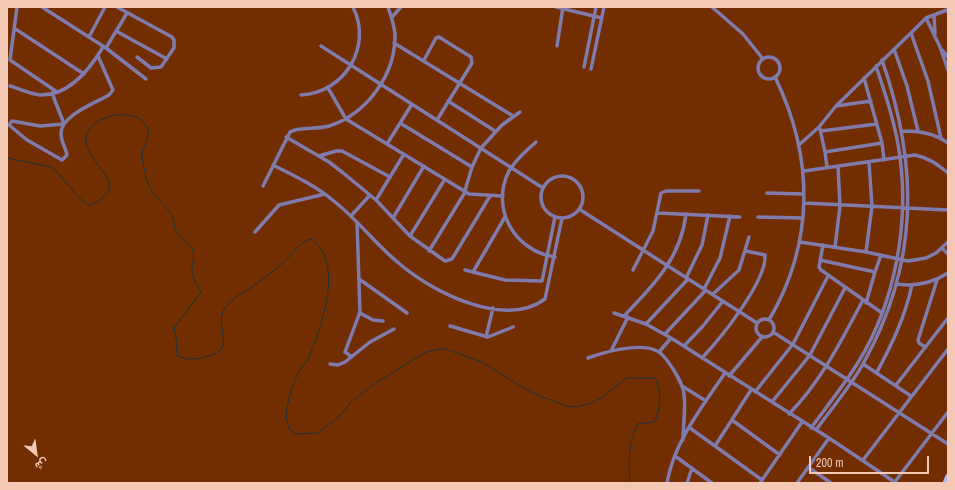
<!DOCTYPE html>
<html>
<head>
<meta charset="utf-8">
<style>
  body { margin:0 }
  #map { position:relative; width:955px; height:490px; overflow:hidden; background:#722e00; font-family:"Archivo Narrow",Vazirmatn,sans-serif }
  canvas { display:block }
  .frame { position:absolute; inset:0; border:8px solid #f3c9b5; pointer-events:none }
  .north { position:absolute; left:16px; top:434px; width:40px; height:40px; -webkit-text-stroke:3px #722e00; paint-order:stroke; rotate:151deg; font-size:11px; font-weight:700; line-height:16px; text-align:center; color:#f3c9b5 }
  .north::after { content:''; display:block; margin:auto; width:14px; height:18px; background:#f3c9b5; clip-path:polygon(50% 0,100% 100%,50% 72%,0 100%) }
  .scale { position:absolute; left:809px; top:456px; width:120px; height:18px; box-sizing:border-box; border:2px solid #f3c9b5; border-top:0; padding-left:5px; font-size:12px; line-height:14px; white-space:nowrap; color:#f3c9b5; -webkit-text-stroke:3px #722e00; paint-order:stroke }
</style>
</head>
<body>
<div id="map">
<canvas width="955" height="490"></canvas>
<div class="frame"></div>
<div class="north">ش</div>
<div class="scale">200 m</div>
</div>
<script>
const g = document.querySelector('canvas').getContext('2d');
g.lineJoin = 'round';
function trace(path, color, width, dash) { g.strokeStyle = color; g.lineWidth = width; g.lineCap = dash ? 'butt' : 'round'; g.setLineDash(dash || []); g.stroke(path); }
const stream = new Path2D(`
  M7 158 51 167 58 173 78 197 90 206C96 202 105 198 108 191 116 175 77 153 88 131 98 113 142 106 148 130 150 136 143 146 142 153 142 160 144 169 146 177 152 198 160 198 171 214 174 219 174 226 176 231 180 238 189 242 192 249 196 258 191 265 192 273 193 279 198 286 201 292L174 328 177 343 176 355C186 360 194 360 205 357 240 349 212 327 225 308 232 297 246 292 256 284 266 277 278 268 287 259 295 251 300 241 312 239 344 265 322 323 310 355 308 361 302 366 298 373 293 384 287 402 286 414 286 419 288 424 289 429L296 434 318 433 340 416 351 402 377 382 426 352 443 348 482 362 530 392 566 406 576 407 591 403 601 398 627 378H655C662 391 661 410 654 422L637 424C629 442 628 464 630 483`);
const minor = new Path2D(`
  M17 7 10 60 57 92
  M42 7 106 48 146 79
  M117 7 172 37 174 40V48L161 67 151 68 137 57
  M556 7 602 18
  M712 7 743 34 763 59
  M934 15 935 34
  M392 17 401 7
  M926 18 940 47 948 70
  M14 28 84 74
  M116 31 167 59
  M911 33 928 81 941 138
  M89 37 105 7
  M394 43 513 116
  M321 46 543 188
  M557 46 563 7
  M106 48 127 13
  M894 49 907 86 918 131
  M942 50 948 57
  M758 68a11 11 0 1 1 22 0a11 11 0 1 1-22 0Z
  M424 60 436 38 439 37 471 57 472 63 437 120
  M584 67 596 7
  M591 69 604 7
  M864 78 882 143 884 160
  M10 86C20 89 30 94 40 95 69 96 90 69 103 47
  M328 88 346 119 469 194 503 196
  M52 93 64 124 40 126 12 121 9 125 27 140 62 160 67 155C66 148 61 142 61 134 60 116 95 103 109 95L113 90 98 56
  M301 95C344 93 373 47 353 7
  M448 101 495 131
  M836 106 871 101
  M400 123 472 167
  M820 129 825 152 827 167
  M821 131 877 124
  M902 131C919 131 934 133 948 143
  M286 137 329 162 342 172 376 200 410 236 445 261 452 259 490 196
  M536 142C526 151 516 159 509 171 490 208 514 251 555 257
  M387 144 412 104
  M800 144 819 127 836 106 919 25 926 18 947 10 948 12
  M825 152 882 143
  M319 156 336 151H342L390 177
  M273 165C295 176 316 186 335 202 359 221 377 246 401 265 433 292 505 329 545 299L562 218
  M804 171 915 155C929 158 937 164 948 173
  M541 197a21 21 0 1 1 42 0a21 21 0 1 1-42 0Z
  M263 186 290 132C299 126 317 130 329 126 367 114 396 74 395 34 394 24 391 16 388 7
  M767 193 804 194
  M376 200 404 154
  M804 203 948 210
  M579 209 757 323
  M658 213 740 217
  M351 216 370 195
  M758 217 803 218
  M393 218 424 166
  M255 232 279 205 325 194
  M410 236 445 179
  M800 242 866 252 908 261 926 258 936 253 948 242
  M823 245 819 267 821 270 882 313
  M835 247 840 206 838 166
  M942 248 948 254
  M429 251 464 194 472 167 481 148 502 125 520 112
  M866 252 872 206 869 162
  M820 260 875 272 881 255
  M465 270 505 280 542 281 555 217
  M633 270 653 231 661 193 666 191H699
  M473 272 505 217
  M686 278 702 245 708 215
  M359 279 407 313
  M897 284C915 287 932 283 948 273
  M704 289 720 258 730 216
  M713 294 739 270 749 237
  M866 303 875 272
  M360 313 373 320 383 321
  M614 313 646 324 671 338 829 438 896 483
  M624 316C653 286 681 258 686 214
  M756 328a9 9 0 1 1 18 0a9 9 0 1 1-18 0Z
  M769 320C815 242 814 157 775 77
  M646 324 688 279
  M450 326 488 337 513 327
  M773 332 948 444
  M665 334 706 290
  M486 337 493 308
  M684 346 703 326 723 301
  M925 347 919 343 918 340 937 280
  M611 351 628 317
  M659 352 671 338
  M352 357 345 352 360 312 357 222
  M588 358C604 352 641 342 657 351 664 354 669 363 673 369 678 377 683 385 684 394 686 409 683 425 683 440
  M702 358C720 339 767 281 765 255L746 251
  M330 364 338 365 345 362 370 342 394 329
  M863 364 911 396
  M877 372C892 344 905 317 912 285
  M729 376 762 337
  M896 385 948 318
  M682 386 706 401
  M755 392 793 344 828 276
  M772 402 810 355 845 288
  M789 414C822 380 841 341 863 300
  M732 420 780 455
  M690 428 762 480
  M811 428C827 406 845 384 859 361 895 302 909 225 900 157 896 126 886 96 876 66
  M816 430C832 408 850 387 863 364 919 264 919 166 882 60
  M715 446 751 390
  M675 456 712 483
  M863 460 948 349
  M808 467 831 483
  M667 483C674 442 702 407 725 373
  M687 483 692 468
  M760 483 802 422
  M797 483 829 438
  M894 483 948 412`);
const primary = new Path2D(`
  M945 483 948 476`);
trace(stream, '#1c333c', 1);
trace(minor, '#7f7bad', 3.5);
trace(primary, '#b8b5f1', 5);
</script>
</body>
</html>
